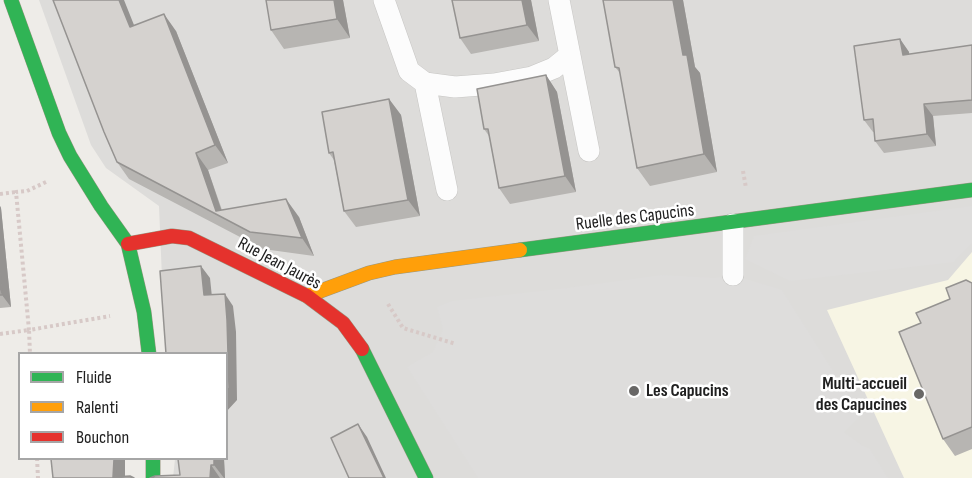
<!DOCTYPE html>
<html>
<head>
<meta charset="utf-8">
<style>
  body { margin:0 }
  #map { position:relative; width:972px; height:478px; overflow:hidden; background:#eeece8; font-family:"Sofia Sans Condensed",sans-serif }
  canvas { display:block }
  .legend { position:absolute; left:18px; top:352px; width:210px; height:108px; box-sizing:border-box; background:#fff; border:2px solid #a6a6a6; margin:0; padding:8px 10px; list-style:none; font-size:18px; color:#202020 }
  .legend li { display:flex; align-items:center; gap:12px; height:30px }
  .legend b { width:30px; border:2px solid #a6a6a6 }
</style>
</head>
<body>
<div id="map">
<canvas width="972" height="478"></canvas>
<ul class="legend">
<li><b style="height:8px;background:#30b455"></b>Fluide</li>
<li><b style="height:8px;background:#ff9f0a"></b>Ralenti</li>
<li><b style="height:8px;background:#e5322d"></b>Bouchon</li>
</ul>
</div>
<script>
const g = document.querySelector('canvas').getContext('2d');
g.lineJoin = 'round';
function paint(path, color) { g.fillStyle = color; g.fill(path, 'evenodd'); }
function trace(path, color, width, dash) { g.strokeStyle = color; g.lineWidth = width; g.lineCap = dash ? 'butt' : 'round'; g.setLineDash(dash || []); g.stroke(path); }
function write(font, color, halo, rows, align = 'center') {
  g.font = font + ' "Sofia Sans Condensed",sans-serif'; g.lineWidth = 5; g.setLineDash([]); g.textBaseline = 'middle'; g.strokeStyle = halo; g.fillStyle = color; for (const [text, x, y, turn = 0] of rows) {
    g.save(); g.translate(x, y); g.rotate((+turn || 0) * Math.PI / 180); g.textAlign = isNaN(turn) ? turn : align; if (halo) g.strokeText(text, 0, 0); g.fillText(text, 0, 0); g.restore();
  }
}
const residential = new Path2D(`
  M39 0H972V478H173L175 459 226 458V354L162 278 159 206 106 168 91 145Z`);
const education = new Path2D(`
  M972 252V478H904L827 310 948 280Z`);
const parking = new Path2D(`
  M972 206V243L954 262 790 281 745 259 754 236Z
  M662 275 714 278 733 275 782 290 861 415 844 432 863 446 870 449 888 478H478L407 367 433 352 443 329 437 307 452 301 567 288Z`);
const path = new Path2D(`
  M743 171 746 188
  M46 182 27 191 16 192 29 330 110 316
  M0 194 16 192
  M388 304 403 328 456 344
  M0 334 29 330 30 354
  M37 458 38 478`);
const lane = new Path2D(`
  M384 0 409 71 425 83 455 87 494 84 532 77 554 68 570 55
  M559 0 589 151
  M425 83 447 190
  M733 275V224`);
const fast = new Path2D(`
  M11 0 59 133 70 156 101 206 128 244 144 312 149 354
  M520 250 972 190
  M362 349 426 478
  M153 458V478`);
const slow = new Path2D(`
  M307 296 369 273 395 267 520 250`);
const jam = new Path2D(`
  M128 244 172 236 189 238 307 296 343 323 362 349`);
const wall = new Path2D(`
  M266 0H343L350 38 284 49 271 30Z
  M452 0H531L539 41 471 54 460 38Z
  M603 0H683L695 67 700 73 717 172 650 186 637 168 620 73 615 67Z
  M134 26 176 31 228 163 208 170 222 210 299 217 314 256 263 249 129 179 117 162Z
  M900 39 909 52V54L972 45V113L933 116 936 146 884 153 875 141 874 132H873L864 120Z
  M546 75 557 92 576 192 510 204 499 188 489 136 484 129Z
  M389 99 401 115 420 216 356 227 344 211 334 160 329 153Z
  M0 206 1 208 11 307 0 308Z
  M972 283V449L955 456 943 439 921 323Z
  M224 459 225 478H150L180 475Z`);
const shadedWall = new Path2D(`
  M119 0H124L142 45 130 27Z
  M334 0H343L350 38 337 19Z
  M522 0H531L539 41 527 25Z
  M673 0H683L695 67 700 73 717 172 704 154 683 55Z
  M164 14 176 31 228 163 215 145Z
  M900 39 909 52 911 67 903 55Z
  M546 75 557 92 576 192 565 176Z
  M389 99 401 115 420 216 408 200Z
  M924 104 933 116 936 146 927 134Z
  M196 153 208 170 224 218 216 211Z
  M286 199 299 217 314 256 302 238Z
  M0 206 1 208 11 307 2 295 0 272Z
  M201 266 210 278 213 307 204 295Z
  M225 294 233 306 236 332 237 400 226 412Z
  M358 424 367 437 386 478H384Z
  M114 459H125V478L113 477Z
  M214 459H224L225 478H224L214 465Z
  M211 465 220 478H210Z`);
const building = new Path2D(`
  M53 0H119L130 27 164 14 215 145 196 153 216 211 286 199 302 238 250 232 117 162 104 132Z
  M266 0H334L337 19 271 30Z
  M452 0H522L527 25 460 38Z
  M603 0H673L683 55H687L704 154 637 168 619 68 615 67Z
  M900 39 903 55 972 45V100L924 104 927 134 875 141 873 119 864 120 854 46Z
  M546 75 565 176 499 188 488 129H484L477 89Z
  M389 99 408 200 344 211 333 152 329 153 322 112Z
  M201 266 204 295 225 294 227 320 229 388 226 390V354H166L160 271Z
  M0 272 2 295H0Z
  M966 280 972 283V427L943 439 899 332 921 323 916 313 950 299 946 288Z
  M358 424 384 478H349L331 438Z
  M51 459H114L113 477 130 476 134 478H53Z
  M178 459H214V465H211L210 478H150L155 476 180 475Z`);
const markers = [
  [634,391,6,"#686766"],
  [919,394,6,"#686766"]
];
const streetNames = [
  ["Ruelle des Capucins",635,218,-7],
  ["Rue Jean Jaurès",279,264,28]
];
const poiNames = [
  ["Multi-accueil",907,384],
  ["des Capucines",907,405],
  ["Les Capucins",646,391,"left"]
];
paint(residential, '#dddcda');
paint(education, '#f7f5e4');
paint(parking, '#dedddc');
trace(lane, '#c7c6c4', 22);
trace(fast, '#979781', 15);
trace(slow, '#979781', 15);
trace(jam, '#979781', 15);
trace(path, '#d7c9c7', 4, [3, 3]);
trace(lane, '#fcfcfc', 21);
trace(fast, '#30b455', 14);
trace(slow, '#ff9f0a', 14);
trace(jam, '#e5322d', 14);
paint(wall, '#b7b5b2');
paint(shadedWall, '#959391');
paint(building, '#d5d2cf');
trace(building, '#959391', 1.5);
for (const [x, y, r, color] of markers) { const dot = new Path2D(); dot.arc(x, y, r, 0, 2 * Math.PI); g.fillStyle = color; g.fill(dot); trace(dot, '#fff', 2); }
write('18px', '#202020', '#fff', streetNames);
write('bold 18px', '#202020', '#fff', poiNames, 'right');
</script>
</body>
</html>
